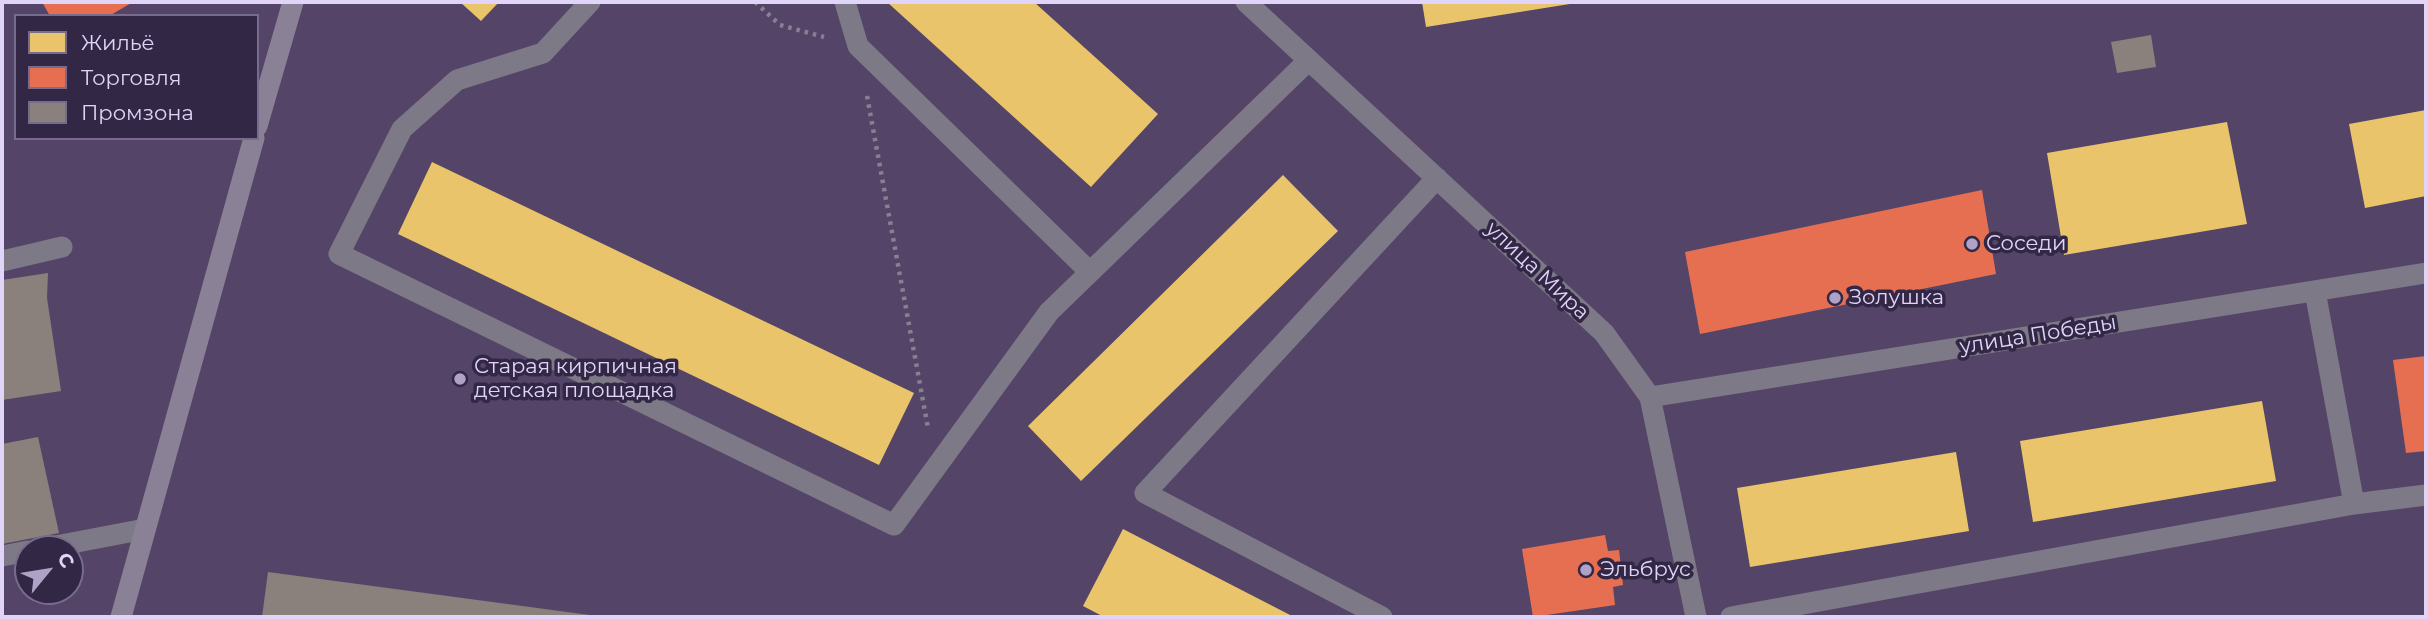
<!DOCTYPE html>
<html>
<head>
<meta charset="utf-8">
<style>
  body { margin:0 }
  #map { position:relative; width:2428px; height:619px; overflow:hidden; background:#544568; font-family:Montserrat,sans-serif }
  canvas { display:block }
  .frame { position:absolute; inset:0; border:4px solid #e1d4f9; pointer-events:none }
  .legend { position:absolute; left:14px; top:14px; width:245px; height:126px; box-sizing:border-box; background:#322744; border:2px solid #786c8c; margin:0; padding:9px 12px; list-style:none; font-size:21px; color:#e1d4f9 }
  .legend li { display:flex; align-items:center; gap:14px; height:35px }
  .legend b { width:35px; border:2px solid #786c8c }
  .north { position:absolute; left:14px; top:535px; width:70px; height:70px; box-sizing:border-box; background:#322744; border:2px solid #786c8c; border-radius:50%; rotate:60deg; font-size:19px; font-weight:700; line-height:28px; text-align:center; color:#e1d4f9 }
  .north::after { content:''; display:block; margin:auto; width:24px; height:32px; background:#b0a2c6; clip-path:polygon(50% 0,100% 100%,50% 72%,0 100%) }
</style>
</head>
<body>
<div id="map">
<canvas width="2428" height="619"></canvas>
<div class="frame"></div>
<ul class="legend">
<li><b style="height:19px;background:#e9c46a"></b>Жильё</li>
<li><b style="height:19px;background:#e76f51"></b>Торговля</li>
<li><b style="height:19px;background:#8a817c"></b>Промзона</li>
</ul>
<div class="north">С</div>
</div>
<script>
const g = document.querySelector('canvas').getContext('2d');
g.lineJoin = 'round';
function paint(path, color) { g.fillStyle = color; g.fill(path, 'evenodd'); }
function trace(path, color, width, dash) { g.strokeStyle = color; g.lineWidth = width; g.lineCap = dash ? 'butt' : 'round'; g.setLineDash(dash || []); g.stroke(path); }
function write(font, color, halo, rows, align = 'center') {
  g.font = font + ' Montserrat,sans-serif'; g.lineWidth = 7; g.setLineDash([]); g.textBaseline = 'middle'; g.strokeStyle = halo; g.fillStyle = color; for (const [text, x, y, turn = 0] of rows) {
    g.save(); g.translate(x, y); g.rotate((+turn || 0) * Math.PI / 180); g.textAlign = isNaN(turn) ? turn : align; if (halo) g.strokeText(text, 0, 0); g.fillText(text, 0, 0); g.restore();
  }
}
const homes = new Path2D(`
  M460 2H499L481 21Z
  M887 2H1034L1158 114 1091 187Z
  M1422 2H1575L1576 3 1426 27Z
  M2426 110V196L2365 208 2349 124Z
  M2227 122 2247 224 2064 255 2047 153Z
  M432 162 914 393 879 465 398 234Z
  M1283 175 1338 231 1081 481 1028 426Z
  M2262 401 2276 481 2033 522 2020 441Z
  M1956 452 1969 531 1750 567 1737 488Z
  M1123 529 1294 617H1104L1083 606Z`);
const shops = new Path2D(`
  M42 2H133L109 16H50Z
  M1982 190 1996 274 1700 334 1685 252Z
  M2426 356V451L2406 453 2393 360Z
  M1605 535 1608 551 1619 550 1623 585 1613 587 1615 605 1533 617 1522 549Z`);
const industry = new Path2D(`
  M2151 35 2156 67 2117 73 2111 42Z
  M48 273 47 298 61 391 2 400V280Z
  M38 437 59 533 2 544V444Z
  M268 572 597 616V617H262Z`);
const path = new Path2D(`
  M755 2 780 25 824 37
  M867 96 928 428`);
const minor = new Path2D(`
  M590 2 543 53 457 80 402 129 339 254 894 525 1049 312 1309 60
  M845 2 858 46 1090 272
  M1246 2 1604 333 1650 397 1696 617
  M2 261 62 247
  M2315 291 2354 504 2426 495
  M1650 397 2426 273
  M40 549 145 529
  M2 556 28 551
  M1382 617 1145 493 1437 178
  M1731 617 2354 504`);
const major = new Path2D(`
  M257 126 293 2
  M121 617 254 138`);
const markers = [
  [1972,244,7,"#b0a2c6"],
  [1835,298,7,"#b0a2c6"],
  [460,379,7,"#b0a2c6"],
  [1586,570,7,"#b0a2c6"]
];
const poiNames = [
  ["Соседи",1986,244],
  ["Золушка",1849,298],
  ["Старая кирпичная",474,367],
  ["детская площадка",474,391],
  ["Эльбрус",1600,570]
];
const streetNames = [
  ["улица Мира",1537,271,43],
  ["улица Победы",2038,335,-9]
];
paint(homes, '#e9c46a');
paint(shops, '#e76f51');
paint(industry, '#8a817c');
trace(path, '#868091', 4.5, [3.5, 5]);
trace(minor, '#7e7987', 21);
trace(major, '#8a8196', 21);
for (const [x, y, r, color] of markers) { const dot = new Path2D(); dot.arc(x, y, r, 0, 2 * Math.PI); g.fillStyle = color; g.fill(dot); trace(dot, '#322744', 2.5); }
write('21px', '#e1d4f9', '#322744', poiNames, 'left');
write('21px', '#e1d4f9', '#322744', streetNames);
</script>
</body>
</html>
